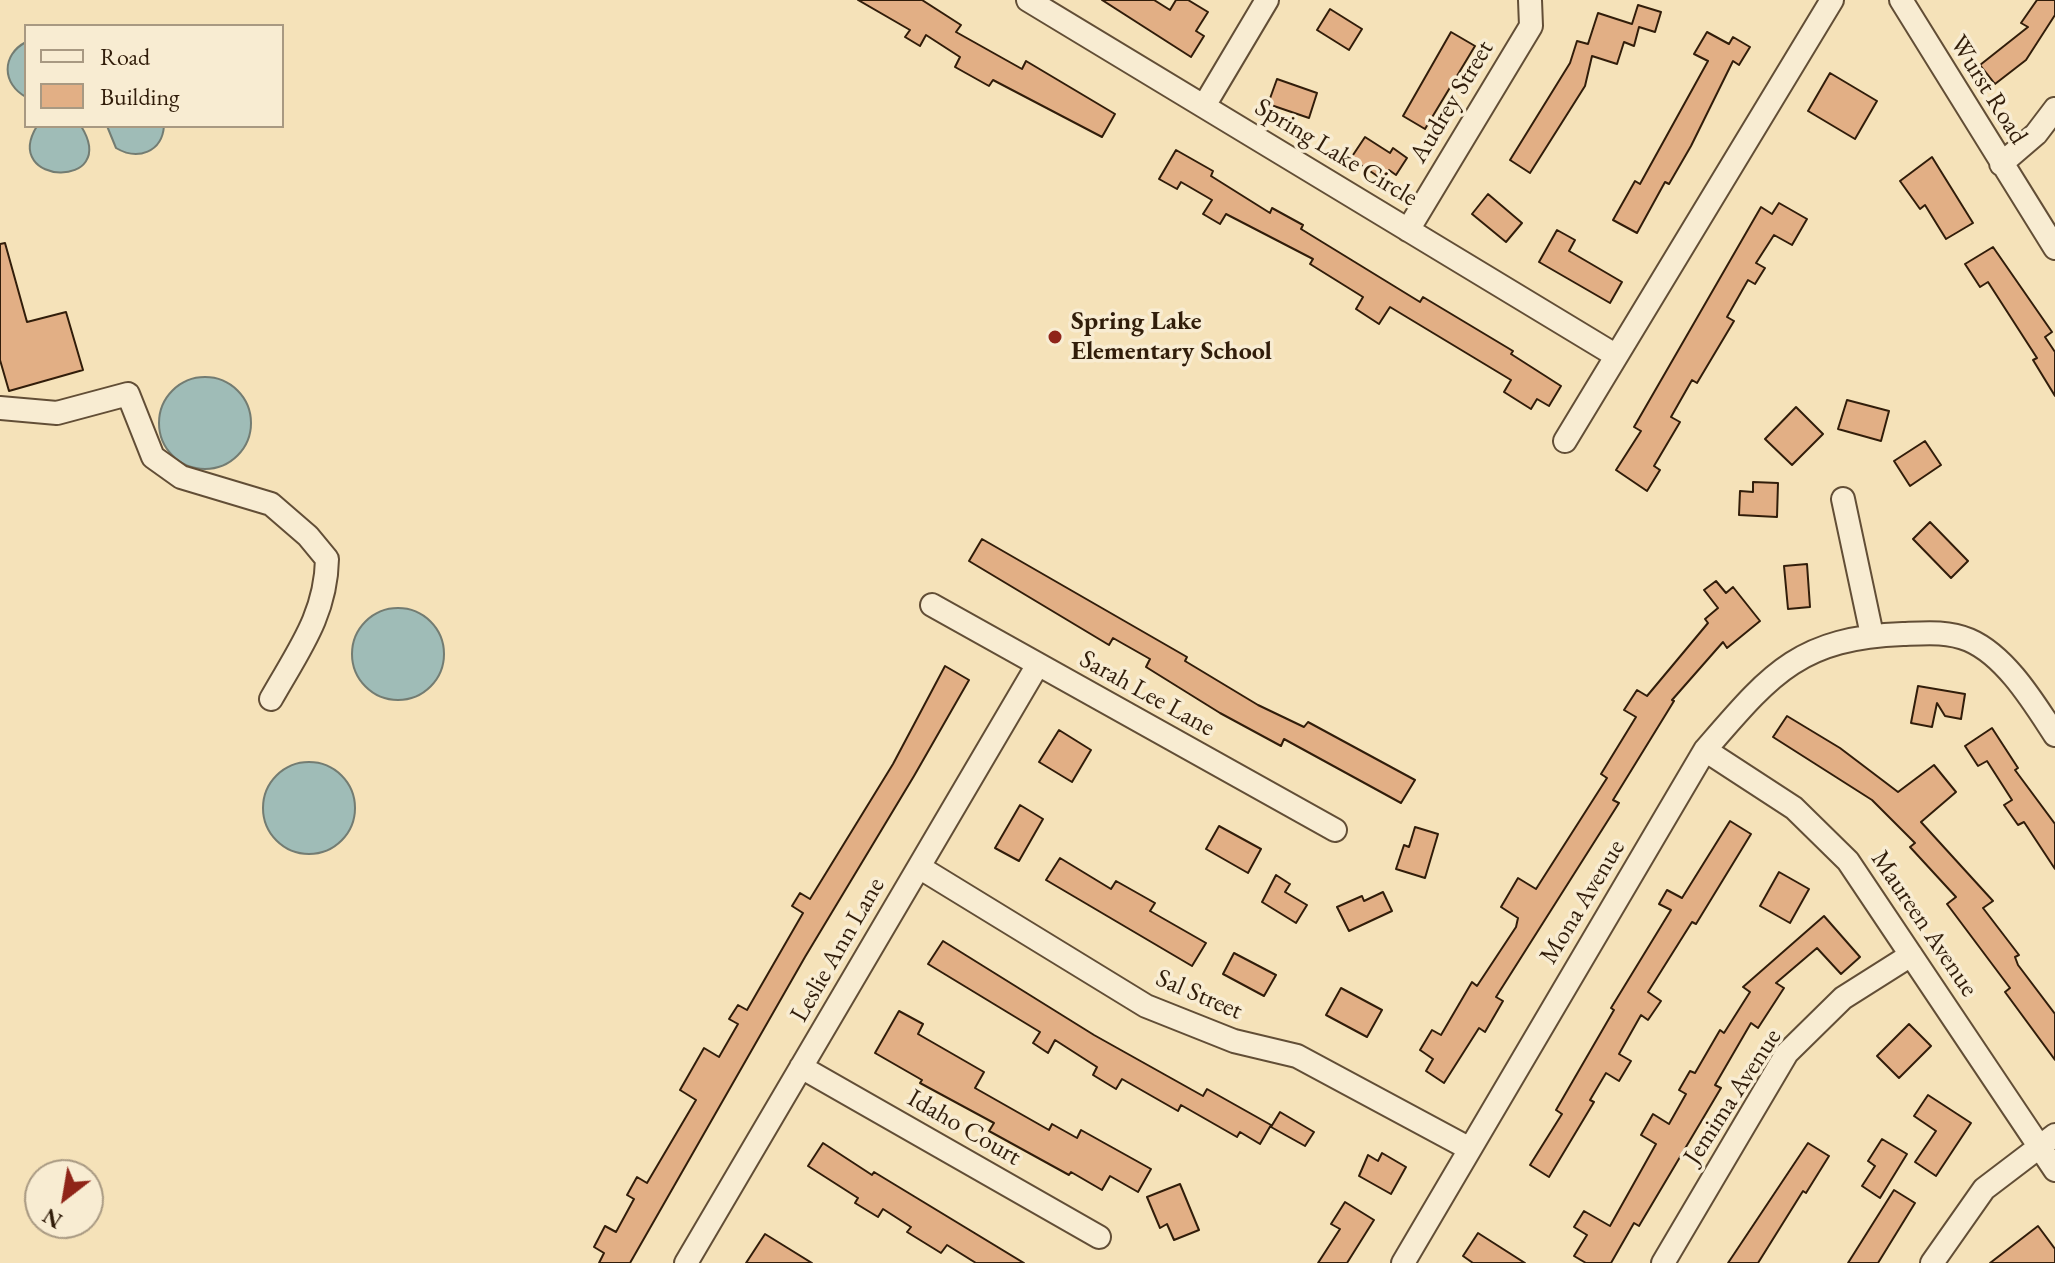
<!DOCTYPE html>
<html>
<head>
<meta charset="utf-8">
<style>
  body { margin:0 }
  #map { position:relative; width:2055px; height:1263px; overflow:hidden; background:#f5e2b9; font-family:"EB Garamond",serif }
  canvas { display:block }
  .legend { position:absolute; left:24px; top:24px; width:260px; height:104px; box-sizing:border-box; background:#f8ecd2; border:2px solid #a89982; margin:0; padding:10px 14px; list-style:none; font-size:24px; color:#311d0a }
  .legend li { display:flex; align-items:center; gap:16px; height:40px }
  .legend b { width:40px; border:2px solid #a89982 }
  .north { position:absolute; left:24px; top:1159px; width:80px; height:80px; box-sizing:border-box; background:#f8ecd2; border:2px solid #a89982; border-radius:50%; rotate:211deg; font-size:22px; font-weight:700; line-height:32px; text-align:center; color:#311d0a }
  .north::after { content:''; display:block; margin:auto; width:28px; height:36px; background:#8f2418; clip-path:polygon(50% 0,100% 100%,50% 72%,0 100%) }
</style>
</head>
<body>
<div id="map">
<canvas width="2055" height="1263"></canvas>
<ul class="legend">
<li><b style="height:10px;background:#f8ecd2"></b>Road</li>
<li><b style="height:22px;background:#e2af85"></b>Building</li>
</ul>
<div class="north">N</div>
</div>
<script>
const g = document.querySelector('canvas').getContext('2d');
g.lineJoin = 'round';
function paint(path, color) { g.fillStyle = color; g.fill(path, 'evenodd'); }
function trace(path, color, width, dash) { g.strokeStyle = color; g.lineWidth = width; g.lineCap = dash ? 'butt' : 'round'; g.setLineDash(dash || []); g.stroke(path); }
function write(font, color, halo, rows, align = 'center') {
  g.font = font + ' "EB Garamond",serif'; g.lineWidth = 7; g.setLineDash([]); g.textBaseline = 'middle'; g.strokeStyle = halo; g.fillStyle = color; for (const [text, x, y, turn = 0] of rows) {
    g.save(); g.translate(x, y); g.rotate((+turn || 0) * Math.PI / 180); g.textAlign = isNaN(turn) ? turn : align; if (halo) g.strokeText(text, 0, 0); g.fillText(text, 0, 0); g.restore();
  }
}
const water = new Path2D(`
  M26 42V97C2 84 1 55 26 42Z
  M37 126H81C121 190 0 186 37 126Z
  M107 126H164C162 152 138 161 116 148Z
  M159 423a46 46 0 1 1 92 0a46 46 0 1 1-92 0Z
  M352 654a46 46 0 1 1 92 0a46 46 0 1 1-92 0Z
  M263 808a46 46 0 1 1 92 0a46 46 0 1 1-92 0Z`);
const building = new Path2D(`
  M858 0H922L961 25 956 32 1022 69 1026 61 1115 114 1102 137 993 80 989 86 955 67 960 57 926 35 920 46 905 37 910 30Z
  M1102 0H1154L1170 10 1176 0H1188L1208 12 1196 31 1204 36 1191 57Z
  M2037 0H2055V15L2026 60 1995 84 1980 65 2028 27 2021 23Z
  M1638 5 1661 12 1655 32 1639 27 1634 46 1624 42 1617 64 1592 56 1585 86 1530 173 1510 160 1570 63 1577 41 1588 44 1598 13 1632 24Z
  M1330 9 1362 29 1349 50 1317 30Z
  M1451 32 1475 46 1425 129 1403 116Z
  M1707 32 1729 44 1733 37 1750 47 1739 65 1733 61 1691 146 1669 184 1665 182 1637 233 1613 220 1635 181 1640 184 1708 61 1694 54Z
  M1830 73 1877 101 1855 139 1808 111Z
  M1277 79 1317 93 1309 118 1268 104Z
  M1365 137 1390 153 1393 148 1407 158 1396 175 1389 170 1383 180 1351 158Z
  M1176 150 1213 171 1211 176 1270 213 1272 208 1303 225 1301 229 1420 302 1423 297 1513 351 1511 354 1561 386 1549 406 1537 399 1531 409 1504 392 1511 380 1390 307 1379 324 1356 309 1363 297 1310 264 1313 259 1226 214 1220 224 1203 214 1212 200 1181 182 1177 189 1159 179Z
  M1932 157 1973 223 1946 239 1925 205 1920 209 1900 181Z
  M1488 194 1522 223 1506 242 1472 214Z
  M1779 203 1807 219 1792 245 1774 235 1756 263 1765 268 1755 284 1748 280 1727 317 1734 321 1697 383 1692 380 1671 417 1680 422 1654 466 1660 470 1647 491 1616 470 1641 431 1634 427 1761 207 1772 214Z
  M1557 230 1575 240 1569 251 1622 282 1610 303 1539 262Z
  M5 243 27 322 66 312 83 370 9 391 0 360V244Z
  M1993 247 2052 332 2045 337 2055 352V396L2033 360 2037 358 1988 282 1980 287 1965 264Z
  M1847 400 1889 411 1881 441 1838 429Z
  M1796 407 1823 434 1792 465 1765 439Z
  M1925 441 1941 465 1910 486 1894 461Z
  M1753 482 1778 483 1777 517 1739 515 1740 491 1753 492Z
  M1930 522 1968 561 1951 578 1913 539Z
  M982 539 1187 657 1185 661 1258 705 1304 727 1308 722 1415 780 1401 803 1284 739 1281 746 1220 713 1146 667 1150 659 1113 638 1109 645 969 561Z
  M1807 564 1810 607 1788 609 1784 566Z
  M1716 581 1726 593 1733 587 1760 621 1727 648 1723 642 1672 700 1674 701 1613 800 1619 803 1496 997 1503 1001 1485 1032 1479 1028 1444 1083 1426 1071 1433 1059 1420 1050 1432 1030 1441 1035 1472 982 1477 986 1516 927 1518 918 1501 907 1518 878 1536 889 1607 778 1601 774 1636 717 1624 710 1637 690 1647 696 1708 623 1705 619 1718 608 1704 590Z
  M945 666 969 680 914 776 805 957 630 1263H599L604 1253 594 1247 605 1226 616 1232 634 1199 627 1195 637 1177 647 1183 696 1100 680 1090 704 1048 719 1057 738 1024 729 1019 738 1005 747 1010 803 913 792 906 800 893 810 899 893 764Z
  M1918 686 1965 694 1961 719 1945 716 1937 703 1932 727 1911 723Z
  M1787 716 1840 748 1898 792 1934 765 1956 792 1921 822 1993 901 1983 908 2019 955 2015 957 2018 965 2055 1014V1060L2005 992 2010 988 1947 904 1956 897 1910 847 1915 843 1872 800 1773 737Z
  M1992 728 2018 768 2015 770 2055 824V869L2024 822 2018 825 2004 805 2012 800 1987 761 1978 766 1965 746Z
  M1059 730 1091 750 1072 782 1039 762Z
  M1020 805 1043 819 1019 861 995 848Z
  M1730 821 1751 834 1696 924 1692 922 1648 992 1661 1001 1648 1020 1641 1015 1619 1054 1631 1061 1619 1081 1606 1073 1590 1100 1594 1102 1549 1177 1530 1165 1562 1114 1556 1110 1614 1010 1611 1008 1671 910 1659 904 1667 890 1682 898Z
  M1219 826 1261 849 1248 873 1206 849Z
  M1415 827 1438 834 1425 878 1396 869 1404 845 1409 847Z
  M1060 858 1111 889 1116 881 1155 903 1150 911 1206 943 1192 966 1046 880Z
  M1779 872 1809 889 1790 923 1760 906Z
  M1276 875 1290 884 1285 892 1307 905 1296 923 1262 902Z
  M1383 892 1392 911 1349 931 1337 907 1362 896 1364 901Z
  M1824 916 1860 957 1841 974 1817 948 1776 983 1784 988 1758 1028 1751 1023 1715 1085 1721 1088 1639 1226 1634 1223 1611 1263H1586L1574 1256 1587 1235 1574 1227 1584 1211 1610 1226 1656 1144 1641 1135 1653 1114 1669 1124 1686 1094 1679 1090 1690 1071 1695 1073 1720 1030 1724 1033 1750 992 1743 987Z
  M943 941 1094 1035 1203 1096 1207 1089 1271 1125 1260 1144 1240 1132 1237 1137 1181 1105 1178 1111 1122 1079 1116 1089 1093 1075 1097 1067 1055 1040 1048 1053 1033 1043 1040 1032 928 964Z
  M1234 953 1276 975 1264 996 1223 974Z
  M1341 988 1382 1010 1367 1037 1326 1015Z
  M899 1011 923 1024 918 1034 984 1072 975 1088 1049 1130 1052 1124 1077 1138 1081 1130 1151 1169 1138 1192 1110 1176 1102 1190 1071 1172 1069 1175 989 1131 994 1123 920 1083 922 1080 875 1053Z
  M1909 1024 1931 1046 1899 1078 1877 1056Z
  M1928 1095 1971 1123 1936 1176 1915 1162 1936 1131 1914 1116Z
  M1280 1112 1314 1132 1305 1146 1271 1127Z
  M1882 1139 1907 1154 1880 1198 1862 1186 1875 1166 1868 1161Z
  M823 1143 872 1175 874 1172 1024 1263H976L947 1245 941 1253 907 1232 911 1227 883 1209 878 1217 855 1203 858 1198 808 1166Z
  M1808 1143 1829 1156 1806 1193 1803 1191 1758 1263H1728Z
  M1382 1153 1406 1167 1391 1194 1359 1176 1368 1155 1378 1161Z
  M1180 1184 1199 1230 1174 1240 1167 1224 1160 1228 1147 1197Z
  M1894 1190 1915 1203 1878 1263H1848Z
  M1345 1202 1374 1220 1347 1263H1318L1340 1229 1331 1224Z
  M2038 1226 2055 1249V1263H1990Z
  M1478 1233 1525 1263H1473L1463 1256Z
  M765 1234 812 1263H746Z`);
const minor = new Path2D(`
  M1028 0 1615 355
  M1901 0 2055 248
  M1204 106 1267 0
  M2001 164 2036 134 2055 109
  M1408 230 1531 26 1530 0
  M0 408 57 413 128 394 153 457 181 477 271 504 308 536 327 559C326 615 298 651 271 699
  M1565 441 1832 0
  M1843 499 1872 635
  M932 605 1335 830
  M1705 750 1794 808 1848 861 2055 1170
  M919 867 1146 1006 1234 1041 1297 1056 1470 1149
  M801 1067 1099 1237
  M686 1263 1037 666
  M1403 1263 1705 750C1770 675 1798 638 1903 634 1926 633 1948 631 1969 640 2006 656 2034 703 2055 735
  M1663 1263 1787 1053 1843 998 1911 955
  M1932 1263 1984 1189 2055 1135`);
const markers = [
  [1055,337,8,"#8f2418"]
];
const streetNames = [
  ["Wurst Road",1988,90,58],
  ["Audrey Street",1452,102,-59],
  ["Spring Lake Circle",1336,153,31],
  ["Sarah Lee Lane",1147,694,29],
  ["Mona Avenue",1583,902,-59],
  ["Maureen Avenue",1924,924,56],
  ["Leslie Ann Lane",838,950,-60],
  ["Sal Street",1199,995,23],
  ["Jemima Avenue",1733,1097,-57],
  ["Idaho Court",964,1128,30]
];
const poiNames = [
  ["Spring Lake",1071,322],
  ["Elementary School",1071,352]
];
paint(water, '#9fbcb7');
trace(water, '#737c72', 2);
paint(building, '#e2af85');
trace(building, '#311d0a', 2);
trace(minor, '#624e36', 26);
trace(minor, '#f8ecd2', 22);
for (const [x, y, r, color] of markers) { const dot = new Path2D(); dot.arc(x, y, r, 0, 2 * Math.PI); g.fillStyle = color; g.fill(dot); trace(dot, '#f8ecd2', 3); }
write('26px', '#311d0a', '#f8ecd2', streetNames);
write('bold 26px', '#311d0a', '#f8ecd2', poiNames, 'left');
</script>
</body>
</html>
